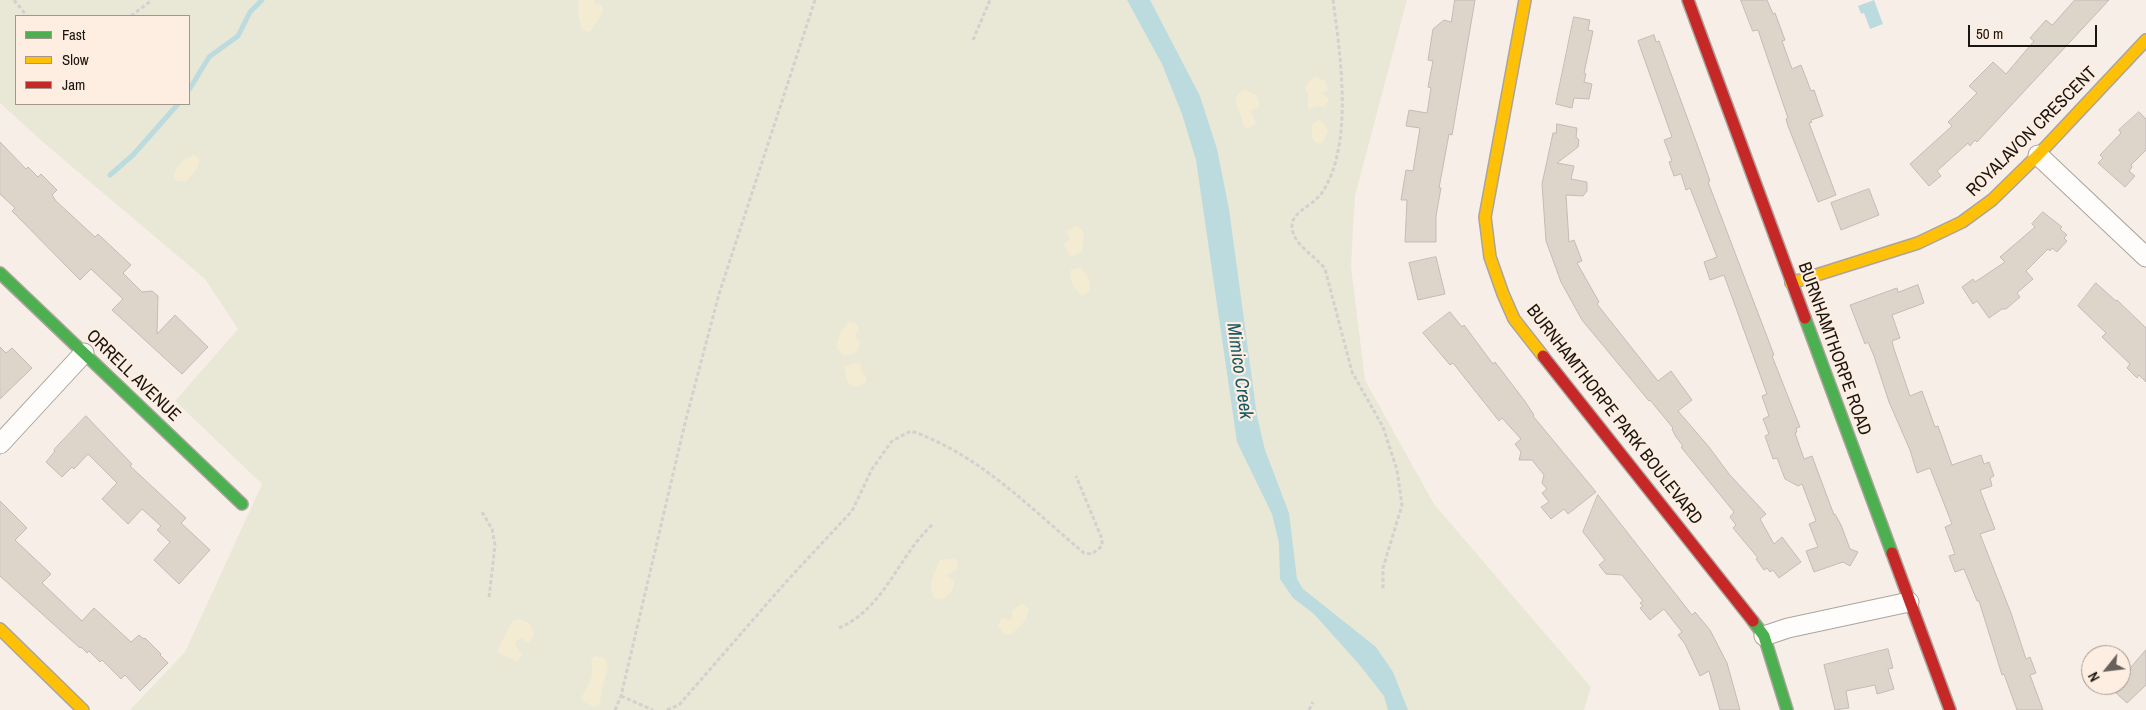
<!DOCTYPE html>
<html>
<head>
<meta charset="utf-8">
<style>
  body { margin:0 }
  #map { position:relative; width:2146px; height:710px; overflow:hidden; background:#f7efe7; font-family:"Archivo Narrow",sans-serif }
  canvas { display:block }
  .legend { position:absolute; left:15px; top:15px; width:175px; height:90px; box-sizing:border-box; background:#fdeee1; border:1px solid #a3978d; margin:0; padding:6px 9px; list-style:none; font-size:15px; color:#1b150f }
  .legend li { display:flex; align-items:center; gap:10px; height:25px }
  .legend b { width:25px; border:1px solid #a3978d }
  .north { position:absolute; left:2081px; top:645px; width:50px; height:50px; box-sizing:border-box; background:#fdeee1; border:1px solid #a3978d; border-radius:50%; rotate:241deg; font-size:14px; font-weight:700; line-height:20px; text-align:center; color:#1b150f }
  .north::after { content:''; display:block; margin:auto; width:18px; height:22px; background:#68615b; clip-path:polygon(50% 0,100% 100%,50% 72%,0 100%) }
  .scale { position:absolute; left:1968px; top:25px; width:129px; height:22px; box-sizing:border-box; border:2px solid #1b150f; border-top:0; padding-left:6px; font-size:15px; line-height:18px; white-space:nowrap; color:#1b150f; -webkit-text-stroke:4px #fdeee1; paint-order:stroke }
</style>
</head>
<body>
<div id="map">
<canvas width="2146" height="710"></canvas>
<ul class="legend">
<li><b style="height:6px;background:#4caf50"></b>Fast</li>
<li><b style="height:6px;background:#ffc107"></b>Slow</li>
<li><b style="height:6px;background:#c62828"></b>Jam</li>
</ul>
<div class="north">N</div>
<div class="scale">50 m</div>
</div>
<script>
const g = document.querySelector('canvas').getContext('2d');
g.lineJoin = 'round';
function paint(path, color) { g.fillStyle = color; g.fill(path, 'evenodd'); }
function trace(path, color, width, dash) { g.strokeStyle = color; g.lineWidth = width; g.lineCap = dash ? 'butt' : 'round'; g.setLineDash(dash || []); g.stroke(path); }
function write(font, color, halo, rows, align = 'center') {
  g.font = font + ' "Archivo Narrow",sans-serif'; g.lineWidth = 4.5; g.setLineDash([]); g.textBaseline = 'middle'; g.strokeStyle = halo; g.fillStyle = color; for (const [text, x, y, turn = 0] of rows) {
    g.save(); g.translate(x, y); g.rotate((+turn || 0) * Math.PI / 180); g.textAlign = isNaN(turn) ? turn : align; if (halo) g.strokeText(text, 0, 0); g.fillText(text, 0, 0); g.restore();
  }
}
const green = new Path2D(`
  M0 0H1407L1355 196 1351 266 1365 380 1434 504 1591 687 1584 710H130L185 652 262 484 175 401 238 329 205 279 45 144 0 103ZM16 16H189V104H16Z`);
const sand = new Path2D(`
  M579 0H594L595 3 602 6 603 12 590 32 583 30C578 20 578 10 579 0Z
  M1315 77 1325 81 1328 90 1322 93 1329 100 1324 107 1316 106 1310 109 1308 107V94L1305 88 1311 79Z
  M1245 90 1256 95 1260 104 1258 108 1253 109 1251 112 1256 124 1246 129C1243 125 1243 123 1242 118 1238 106 1229 96 1245 90Z
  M1318 120 1323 122 1328 131 1322 143H1316L1312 138V125Z
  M194 155 199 159C200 169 191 174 187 181H177L174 177C174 167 184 158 194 155Z
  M1078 226 1084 233 1082 251 1074 256H1071L1064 245 1070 238 1066 231Z
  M1077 268H1081C1088 275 1090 281 1090 290L1084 295 1080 294C1074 288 1068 279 1071 270Z
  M848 322H854L859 328 855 337 860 342C857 354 855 355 843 355L836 347 841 331Z
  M858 363 861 364V371L866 377V382L860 386 853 387 848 382 844 366Z
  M945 559H955L958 563 957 569 947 575 950 579 954 580C954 592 947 600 935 599 926 587 935 573 940 560Z
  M1022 603 1029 609C1027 621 1019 629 1009 635L1003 633 998 625 1003 617 1008 620 1012 618V611Z
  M519 619 529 623 534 634 530 643 525 642 522 638 516 641 515 645 522 654 517 661 498 653V649L513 620Z
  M595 656 604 658C612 668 603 678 602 689 601 695 601 699 599 705L594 707 584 702 581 698C591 682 594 678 591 660Z`);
const water = new Path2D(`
  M1127 0H1150L1200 96 1217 149 1229 209 1257 416 1265 450 1289 513 1297 579 1303 589 1376 647 1393 672 1408 710H1388L1384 696 1358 663 1314 614 1293 598 1280 579 1279 543 1272 514 1237 442 1196 160 1182 114 1162 64Z
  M1874 0 1883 24 1870 29 1864 13 1861 14 1858 6Z`);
const stream = new Path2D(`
  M189 90 209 57 238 36 250 12 262 0
  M110 175 133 155 178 104`);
const building = new Path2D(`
  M1455 0H1475L1452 135 1449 134 1439 188H1441L1436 216V242H1405L1407 200H1401L1406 170 1413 171 1420 128 1406 126 1409 110 1427 113 1431 88 1428 87 1433 61 1428 60 1433 29 1444 20 1451 22Z
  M1741 0H1767L1773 14 1775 13 1785 40 1782 41 1792 69 1801 65 1811 91 1814 90 1823 116 1811 120 1812 122 1809 123 1836 195 1818 202 1788 126 1786 119 1788 118 1758 30 1753 31Z
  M2075 0H2109L1977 142 1975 140 1970 146 1968 143 1937 171 1941 176 1929 186 1910 164 1952 126 1948 122 1977 93 1969 86 1993 62 2006 74 2034 41 2030 38 2046 20 2052 25Z
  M1574 17 1590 20 1588 30 1593 31 1584 73 1586 74 1584 82 1592 84 1589 99 1574 98 1572 108 1556 104Z
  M1654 35 1656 42 1659 41 1702 158 1710 181 1708 182 1774 355 1772 356 1800 427 1796 428 1797 432 1795 433 1804 459 1812 456 1834 515 1835 514 1841 525 1850 549 1858 552 1850 566 1843 562 1814 572 1806 551 1818 547 1809 524 1816 521 1802 484 1798 486 1785 479 1777 458 1773 459 1765 436 1769 434 1763 419 1769 416 1762 396 1767 394 1724 275 1710 280 1704 262 1717 257 1690 188 1686 190 1681 174 1674 176 1669 162 1672 161 1664 140 1672 137 1638 41Z
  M2139 112 2146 119V150L2131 165 2132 167 2129 171 2135 176 2125 187 2098 163 2103 158 2100 155 2121 133 2119 130Z
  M1557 124 1577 128 1576 137 1579 140 1578 147 1557 163 1574 166 1571 179 1587 182V191L1583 196 1566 195 1569 242 1574 240 1582 261 1577 263 1599 302 1597 304 1658 381 1671 371 1692 400 1678 411 1709 447 1729 474 1766 514 1760 519 1774 544 1782 537 1801 562 1779 578 1773 570 1770 572 1767 568 1764 570 1756 559 1758 558 1733 528 1736 525 1730 517 1734 512 1681 447 1683 446 1676 437 1672 429 1673 428 1650 400 1649 401 1582 320 1561 282 1546 241 1542 184 1553 133H1556Z
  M0 142 26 169 28 167 38 177 41 174 57 190 52 195 56 201 95 237 98 234 131 265 123 273 142 292 152 291 158 296 157 334 175 315 208 347 182 374 112 310 123 299 91 269 80 280 12 211 15 208 0 194Z
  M1869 189 1879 215 1841 230 1831 203Z
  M2043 212 2062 227 2060 229 2067 235 2064 238 2067 241 2057 252 2052 248 2050 251 2048 249 2026 271 2033 279 2017 293 2020 297 2006 309H2002L1989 318 1977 301 1973 304 1962 287 1973 279 1975 282 2005 262 2000 257 2035 227 2032 224Z
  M1436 257 1445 294 1418 300 1409 263Z
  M2096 283 2116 301 2117 300 2146 328V382L2139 375 2137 378 2127 368 2130 364 2102 337 2106 333 2078 306Z
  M1918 285 1924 303 1892 315 1900 338 1892 341 1894 349 1910 396 1922 391 1935 427 1938 426 1952 465 1981 455 1984 464 1989 462 1994 476 1990 478 1992 486 1980 490 1995 529 1980 534 2011 613 2026 659 2030 657 2036 673 2030 675 2043 710H2017L2004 674 2002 675 1979 601H1977L1964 569 1955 572 1949 556 1955 554 1945 527 1952 524 1930 468 1917 473 1910 450 1889 402 1874 356 1868 342 1865 344 1850 305 1897 288 1898 292Z
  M1450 312 1462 327 1464 325 1493 364 1495 362 1524 400 1534 415 1533 416 1596 492 1568 514 1564 509 1551 519 1541 507 1549 502 1542 493 1547 489 1542 483 1544 475 1532 460H1519L1521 452 1515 444 1521 439 1502 418 1499 421 1453 363 1450 365 1423 333Z
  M0 347 6 353 12 348 32 368 0 399Z
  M86 416 129 461 132 464 130 466 186 518 181 523 210 550 179 584 154 560 170 542 157 530 161 526 142 509 128 524 102 499 117 483 88 454 74 469 72 467 62 477 46 462 55 451 54 450Z
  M1598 495 1692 615 1695 612 1710 630 1727 663 1740 710H1720L1709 671 1700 676 1685 644 1678 635 1682 632 1664 609 1650 620 1640 608 1643 606 1640 603 1643 601 1622 575 1606 574 1599 565 1605 560 1583 532Z
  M0 501 27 528 15 540 51 574 42 583 82 621 94 608 131 642 139 635 144 639 145 638 161 654 160 655 168 663 140 691 125 675 121 679 102 660 100 662 89 651 87 653 81 647 80 648 0 576Z
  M1888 649 1893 668 1888 669 1894 689 1877 694 1875 685 1846 691 1849 708 1835 710 1824 665Z
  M2146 650V685L2127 703 2116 693 2121 688V679Z`);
const path = new Path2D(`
  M14 0 27 16
  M1333 0C1340 52 1352 133 1328 182 1325 189 1321 195 1315 200 1308 207 1293 213 1292 225 1291 244 1315 255 1325 269L1352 372 1383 427 1397 470 1402 505 1383 568V589
  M131 16 152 0
  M973 40 990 0
  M482 512 492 529 495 545 489 598
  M839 628C886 607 897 557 933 524
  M621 696 653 710
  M615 710 621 696 685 423 719 294 815 0
  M667 710 679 705 785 583 852 511 872 469 892 441 911 431C979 454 1030 508 1084 553L1092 554 1102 546V539L1076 476
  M1309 710 1313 702`);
const street = new Path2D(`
  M2038 155 2146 257
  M0 444 84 353
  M1764 636 1788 628 1909 602`);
const fast = new Path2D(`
  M0 273 242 504
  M1805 318 1892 553
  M1753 621 1764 636 1787 710`);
const slow = new Path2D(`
  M1525 0 1485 217 1490 257 1503 294 1514 319 1543 356
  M1791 283 1918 243 1962 222 1992 200 2038 155 2146 40
  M0 629 83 710`);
const jam = new Path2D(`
  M1688 0 1805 318
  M1543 356 1753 621
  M1892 553 1950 710`);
const streetNames = [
  ["ROYALAVON CRESCENT",2032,132,-45],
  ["BURNHAMTHORPE ROAD",1834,349,70],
  ["ORRELL AVENUE",133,376,44],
  ["BURNHAMTHORPE PARK BOULEVARD",1614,415,52]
];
const waterNames = [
  ["Mimico Creek",1239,371,82]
];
paint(green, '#e9e8d7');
paint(sand, '#f4ebd3');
paint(water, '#bbdbdf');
trace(stream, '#bbdbdf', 5);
paint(building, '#ddd4ca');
trace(building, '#c3bcb6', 1);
trace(street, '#aba49d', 21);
trace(fast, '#aba49d', 14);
trace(slow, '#aba49d', 14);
trace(jam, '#aba49d', 14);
trace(path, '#d3d0ce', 3, [4, 2.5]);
trace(street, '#fefdfb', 19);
trace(fast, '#4caf50', 11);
trace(slow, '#ffc107', 11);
trace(jam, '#c62828', 11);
write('18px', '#1b150f', '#fdeee1', streetNames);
write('italic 19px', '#145963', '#fdeee1', waterNames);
</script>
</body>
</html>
